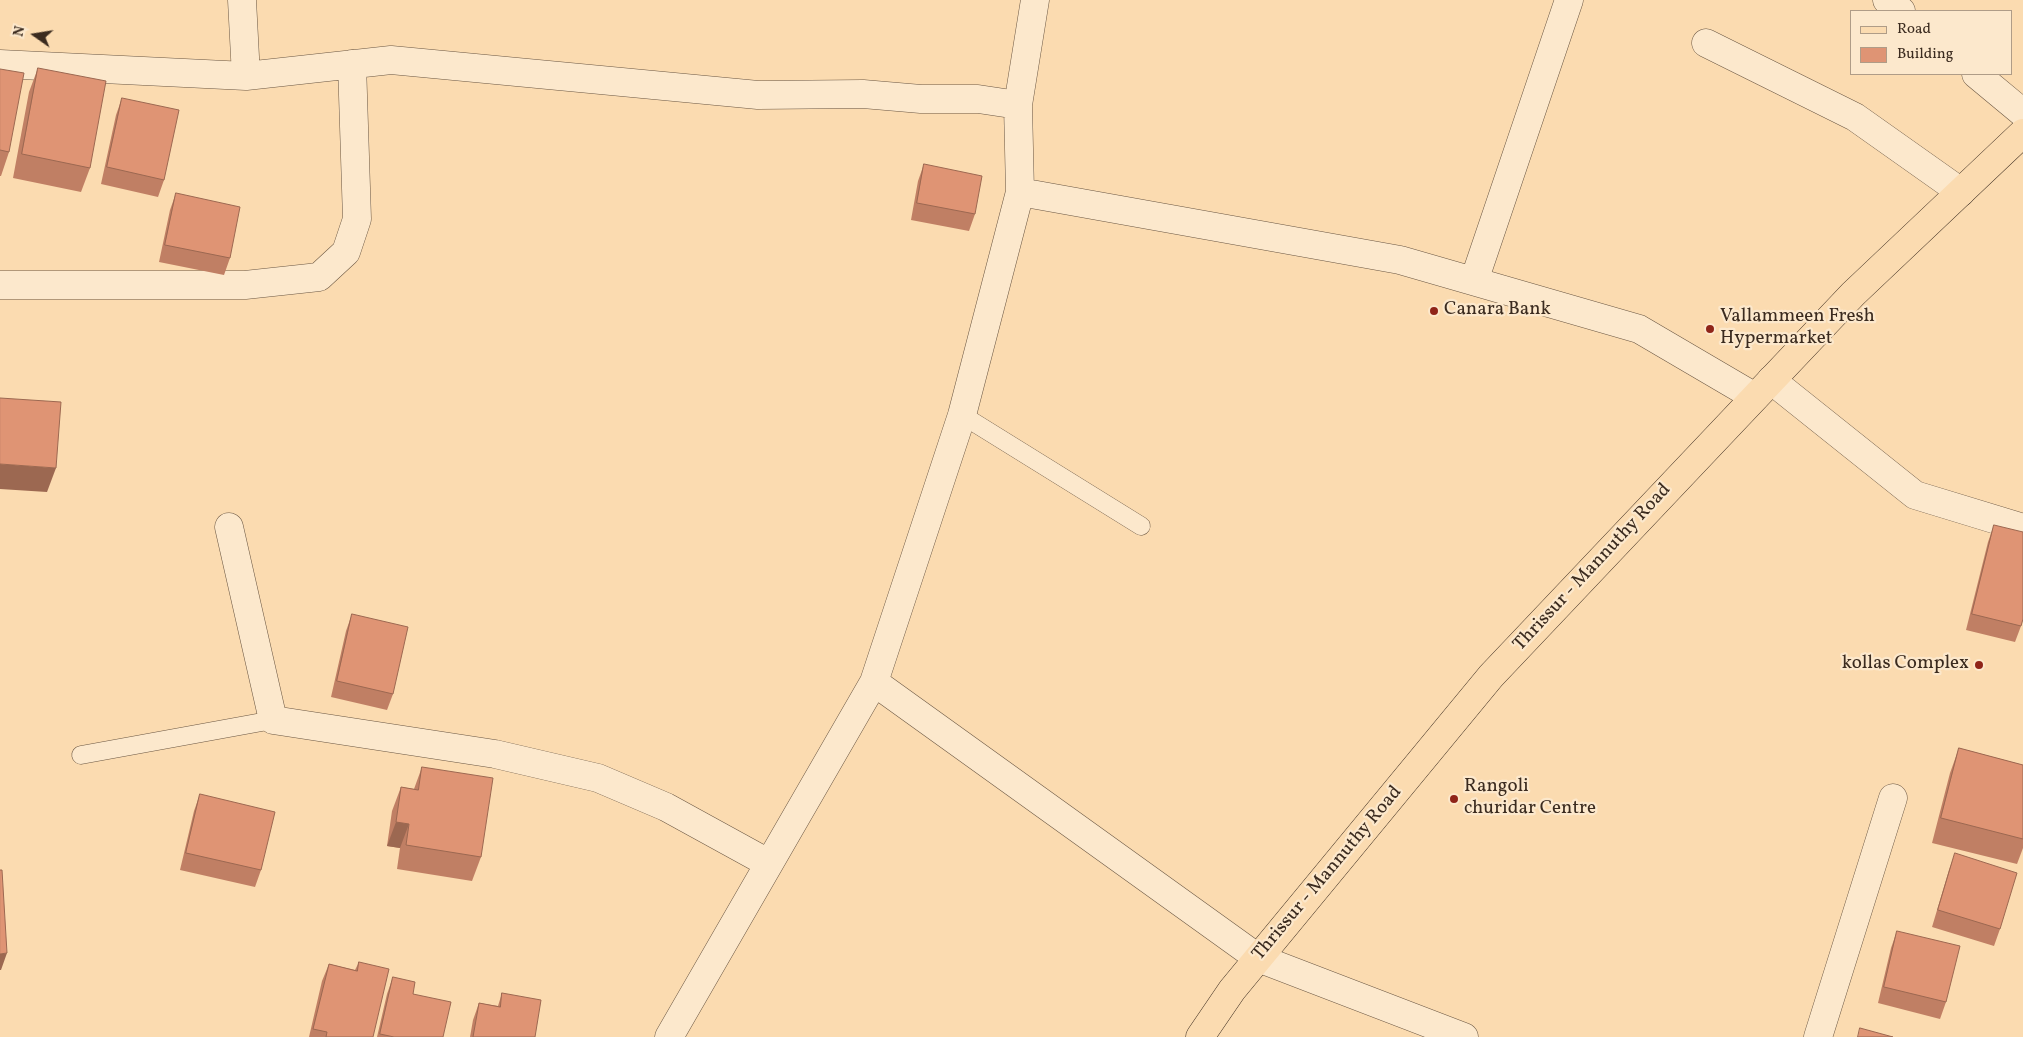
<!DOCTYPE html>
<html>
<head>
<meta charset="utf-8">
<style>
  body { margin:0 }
  #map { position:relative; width:2023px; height:1037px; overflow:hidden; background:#fbdbb0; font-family:Vollkorn,serif }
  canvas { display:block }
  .legend { position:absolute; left:1850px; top:10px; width:162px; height:65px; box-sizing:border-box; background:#fce8cc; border:1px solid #af9c87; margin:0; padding:6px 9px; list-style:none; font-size:15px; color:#3b2b1f }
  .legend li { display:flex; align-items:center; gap:10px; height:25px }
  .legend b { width:25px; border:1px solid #af9c87 }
  .north { position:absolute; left:10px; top:10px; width:50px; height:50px; -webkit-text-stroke:4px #fce8cc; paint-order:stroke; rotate:283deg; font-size:14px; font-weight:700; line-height:20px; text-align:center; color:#3b2b1f }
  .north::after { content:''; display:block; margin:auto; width:18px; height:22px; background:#3b2b1f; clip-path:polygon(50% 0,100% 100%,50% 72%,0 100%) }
</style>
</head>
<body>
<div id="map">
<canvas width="2023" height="1037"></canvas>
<ul class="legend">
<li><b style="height:6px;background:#fbdbb0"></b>Road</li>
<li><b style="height:14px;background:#df9474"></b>Building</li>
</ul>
<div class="north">N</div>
</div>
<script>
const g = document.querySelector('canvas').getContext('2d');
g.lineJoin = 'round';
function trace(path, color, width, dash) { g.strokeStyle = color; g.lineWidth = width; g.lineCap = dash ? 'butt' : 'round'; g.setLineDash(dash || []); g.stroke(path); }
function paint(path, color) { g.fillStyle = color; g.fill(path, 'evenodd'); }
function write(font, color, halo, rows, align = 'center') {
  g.font = font + ' Vollkorn,serif'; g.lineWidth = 4.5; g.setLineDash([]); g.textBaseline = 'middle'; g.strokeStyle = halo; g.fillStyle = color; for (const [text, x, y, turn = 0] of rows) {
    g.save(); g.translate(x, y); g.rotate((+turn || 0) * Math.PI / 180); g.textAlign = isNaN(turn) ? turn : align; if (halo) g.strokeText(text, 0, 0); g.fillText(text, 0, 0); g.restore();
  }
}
const lane = new Path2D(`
  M962 415 1141 526
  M81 755 273 720`);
const street = new Path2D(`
  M242 0 246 76
  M1887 0 1901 11
  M1706 43 1855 117 1961 192
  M0 64 246 76 391 60 758 95 863 94 921 99H978L1018 105
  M1976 74 2023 113
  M1020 192 1400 260 1639 329 1755 397
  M1474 281 1569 0
  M0 285H245L319 277 346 252 357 219 352 64
  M1771 380 1915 495 2023 528
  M229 527 273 720 495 754 598 778 666 807 768 863
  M874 682 1258 958 1464 1037
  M669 1037 874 682 962 415 1020 192 1018 105 1035 0
  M1818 1037 1893 798`);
const primary = new Path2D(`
  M1200 1037 1232 990 1491 676 1853 294 2023 133`);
const wall = new Path2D(`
  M38 68 90 168 81 192 13 178 29 92Z
  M0 69 9 152 1 176H0Z
  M122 98 164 180 158 197 101 184 116 115Z
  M924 164 975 214 969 231 911 220 918 181Z
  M176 193 230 258 224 275 159 262 170 210Z
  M1994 525 2021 626 2015 642 1966 630 1988 542Z
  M352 614 393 694 387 710 331 697 346 631Z
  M1959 748 2023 765V848L2017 864 1932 843 1950 773Z
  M422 767 481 857 472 881 397 869 400 848 387 846 392 811 401 787 414 789Z
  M200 794 261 870 255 887 180 870 194 811Z
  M1955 853 2000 929 1994 946 1932 927 1949 870Z
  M1897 931 1946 1002 1940 1019 1878 1003 1891 948Z
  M359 962 373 1037H309L322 981 329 964 355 970Z
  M393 977 413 994 443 1037H377L387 994Z
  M502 993 535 1037H470L473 1020 479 1003 498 1006Z`);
const shadedWall = new Path2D(`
  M0 464 56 468 47 492 0 489Z
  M396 822 409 824 400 848 387 846Z
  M7 953 1 970H0V954Z`);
const building = new Path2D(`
  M38 68 106 81 90 168 22 154Z
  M0 69 24 73 9 152 0 150Z
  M122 98 179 110 164 180 107 167Z
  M924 164 982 176 975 214 917 203Z
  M176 193 240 207 230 258 165 245Z
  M0 398 61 402 56 468 0 464Z
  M1994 525 2023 532V619L2021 626 1972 614Z
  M352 614 408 627 393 694 337 681Z
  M1959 748 2023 765V839L1941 818Z
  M422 767 493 778 481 857 406 845 409 824 396 822 401 787 418 790Z
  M200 794 275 812 261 870 186 853Z
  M1955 853 2017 873 2000 929 1938 910Z
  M0 870H2L7 953 0 954Z
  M1897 931 1960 946 1946 1002 1884 987Z
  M359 962 389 969 373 1037H326L327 1032 313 1029 329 964 357 971Z
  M393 977 415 982 413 994 451 1002 443 1037H394L380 1034Z
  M502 993 541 1000 535 1037H473L479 1003 500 1007Z
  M1860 1028 1893 1037H1858Z`);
const markers = [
  [1434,311,5,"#8f2418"],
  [1710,329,5,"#8f2418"],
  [1979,665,5,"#8f2418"],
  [1454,799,5,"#8f2418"]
];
const poiNames = [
  ["Canara Bank",1444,311],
  ["Vallammeen Fresh",1720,318],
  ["Hypermarket",1720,340],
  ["kollas Complex",1969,665,"right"],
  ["Rangoli",1464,788],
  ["churidar Centre",1464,810]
];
const streetNames = [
  ["Thrissur - Mannuthy Road",1593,568,-47],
  ["Thrissur - Mannuthy Road",1328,874,-50]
];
trace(lane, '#6b5743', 19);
trace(street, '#6b5743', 29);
trace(primary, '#3b2b1f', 29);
trace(lane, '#fce8cc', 18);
trace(street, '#fce8cc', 28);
trace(primary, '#fbdbb0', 28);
paint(wall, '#c07f64');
paint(shadedWall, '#9c6851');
paint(building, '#df9474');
trace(building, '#9c6851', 1);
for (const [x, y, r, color] of markers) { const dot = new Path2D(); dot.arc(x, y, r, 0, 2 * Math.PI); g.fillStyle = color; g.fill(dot); trace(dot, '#fce8cc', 2); }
write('19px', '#3b2b1f', '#fce8cc', poiNames, 'left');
write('19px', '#3b2b1f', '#fce8cc', streetNames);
</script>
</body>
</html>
